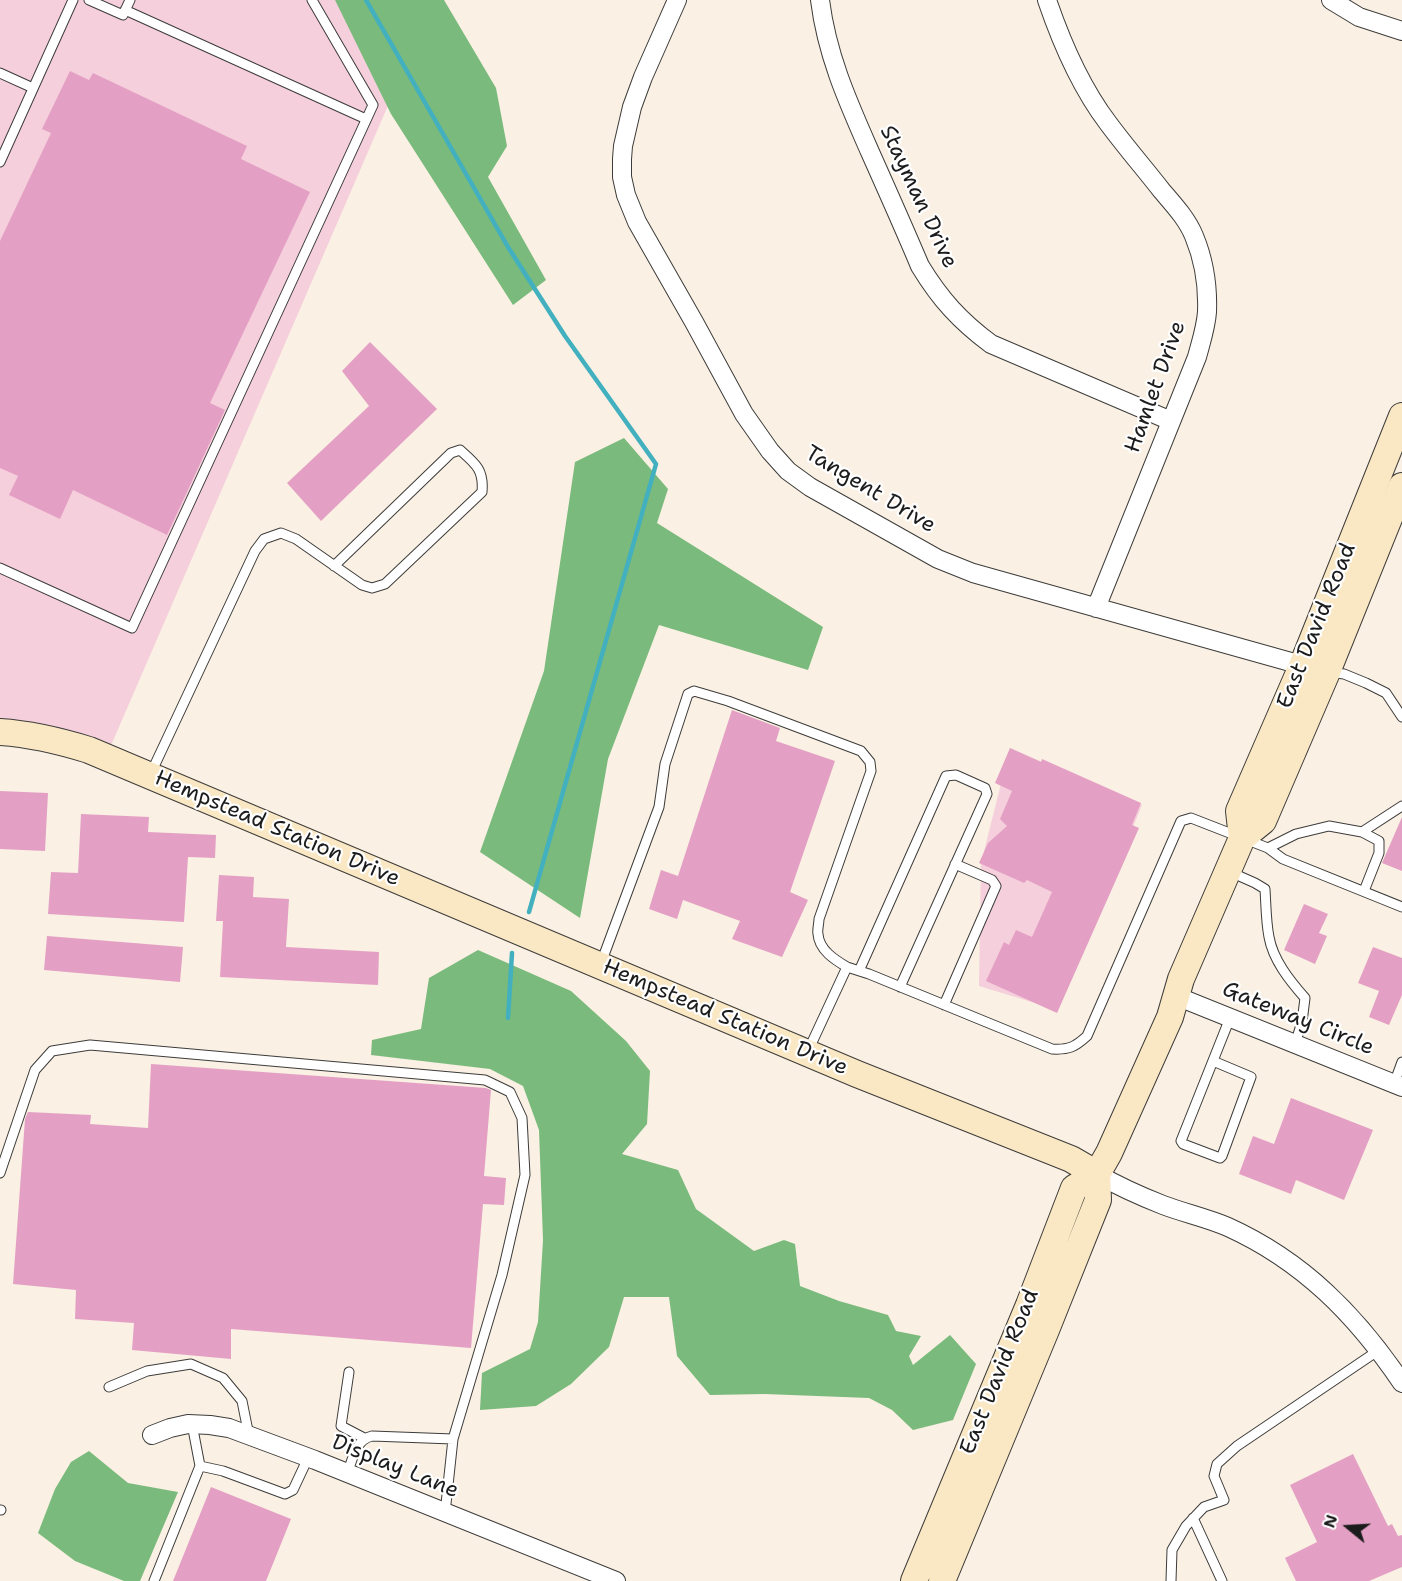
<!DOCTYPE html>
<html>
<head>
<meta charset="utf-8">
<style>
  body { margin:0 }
  #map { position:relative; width:1402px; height:1581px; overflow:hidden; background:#faf0e3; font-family:"Shantell Sans",sans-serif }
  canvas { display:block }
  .north { position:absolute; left:1318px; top:1497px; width:60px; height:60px; -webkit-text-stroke:4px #fff; paint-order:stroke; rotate:288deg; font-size:16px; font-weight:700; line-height:24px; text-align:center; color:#1c1c1c }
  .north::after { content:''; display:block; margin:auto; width:21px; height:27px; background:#1c1c1c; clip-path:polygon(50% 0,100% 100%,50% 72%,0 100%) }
</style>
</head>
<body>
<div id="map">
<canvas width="1402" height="1581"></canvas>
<div class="north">N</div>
</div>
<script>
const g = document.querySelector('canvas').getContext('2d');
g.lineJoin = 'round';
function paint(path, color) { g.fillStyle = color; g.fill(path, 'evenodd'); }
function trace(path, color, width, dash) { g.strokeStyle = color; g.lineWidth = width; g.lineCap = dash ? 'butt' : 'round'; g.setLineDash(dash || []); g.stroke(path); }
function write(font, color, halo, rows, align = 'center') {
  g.font = font + ' "Shantell Sans",sans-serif'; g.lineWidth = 4.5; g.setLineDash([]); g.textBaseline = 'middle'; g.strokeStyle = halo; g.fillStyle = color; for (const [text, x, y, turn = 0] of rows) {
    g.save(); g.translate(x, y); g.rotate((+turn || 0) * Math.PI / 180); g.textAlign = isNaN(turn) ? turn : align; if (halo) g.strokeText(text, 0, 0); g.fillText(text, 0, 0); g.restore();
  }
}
const built = new Path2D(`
  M0 0H338L390 101 106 757 0 732Z
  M1010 748 1142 805 1058 1010 979 986 981 863Z`);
const forest = new Path2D(`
  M335 0H444L496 88 507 146 488 177 546 280 513 305 391 114Z
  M624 438 668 489 657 523 823 627 808 670 659 625 608 759 580 918 480 852 544 671 575 462Z
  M478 950 571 991 626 1041 650 1071 647 1124 622 1154 678 1170 696 1209 754 1251 784 1240 795 1244 800 1286 839 1301 888 1315 896 1331 921 1336 909 1356 913 1365 950 1335 976 1364 953 1420 913 1430 892 1410 869 1398 765 1394 710 1395 677 1356 669 1297H624L609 1347 571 1384 536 1406 480 1410 482 1373 530 1349 538 1322 543 1240 539 1130 523 1086 490 1069 371 1055 372 1040 421 1029 429 978Z
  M89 1451 128 1483 178 1492 140 1581H124L75 1561 38 1533 55 1489 71 1462Z`);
const stream = new Path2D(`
  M366 0 508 247 565 336 656 464 529 912
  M508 1018 512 953`);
const building = new Path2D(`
  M70 71 89 80 93 73 247 146 241 159 310 192 210 403 225 410 167 535 73 490 60 519 9 495 18 476 0 468V241L51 133 42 129Z
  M370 342 437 409 321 521 287 483 369 406 342 371Z
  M732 710 780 728 776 741 835 761 790 892 808 900 782 957 732 939 740 921 683 900 677 919 649 909 661 870 678 876Z
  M1010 748 1041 762 1042 759 1141 803 1132 825 1139 828 1057 1013 986 981 1004 942 1009 945 1016 930 1032 937 1052 892 1027 880 1024 883 979 863 988 843 1007 826 1000 819 1012 791 995 783Z
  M0 791 48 793 45 851 0 849Z
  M81 814 149 817 148 832 216 835 215 858 188 857 184 922 48 914 51 872 78 873Z
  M1402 817V871L1382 863Z
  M219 875 254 877 253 897 289 899 286 947 379 952 378 985 220 977 223 921H216Z
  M1304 904 1328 914 1319 933 1327 936 1315 964 1284 950Z
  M47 936 183 947 180 982 44 970Z
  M1373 947 1402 958V995L1389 1025 1369 1017 1379 991 1358 983Z
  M151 1064 486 1088 491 1090 484 1176 506 1178 504 1205 483 1204 471 1348 231 1329V1359L132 1350 134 1323 75 1319 76 1290 13 1284 25 1119 28 1112 91 1115 90 1124 148 1128Z
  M1291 1098 1373 1130 1344 1200 1296 1180 1291 1194 1239 1174 1253 1136 1274 1144Z
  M1353 1454 1388 1526 1392 1524 1398 1536 1402 1535V1567L1369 1581H1296L1285 1558 1317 1542 1290 1485Z
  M211 1487 291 1519 266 1581H173Z`);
const lane = new Path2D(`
  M89 0 123 15 130 0
  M125 10 366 119
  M0 73 33 88
  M0 162 73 0
  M0 568 132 628 373 105 312 0
  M1329 672 1344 674 1366 683 1386 693 1402 717
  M151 773 255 551 264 539 281 533 296 539 362 585 372 588 385 584 482 492C484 470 476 464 460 450L451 453 334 566
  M1362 832 1402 806
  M1268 848 1296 834 1329 826 1362 832 1379 841V853L1364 891
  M1228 871 1255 883 1265 889C1266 905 1266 922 1269 937 1273 960 1290 981 1305 998L1302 1022 1295 1044
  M601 963 659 807 665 764 688 694 694 691 728 701 861 751 870 762 871 771 819 919C819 924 817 930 818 934 819 950 835 960 847 967L808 1051
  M847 967 869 974 1052 1049C1069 1050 1075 1047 1087 1036L1181 821 1191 818 1268 848 1283 859 1402 907
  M859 971 946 776 956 775 985 788 987 794 900 987
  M944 1005 996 886 992 880 955 864
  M1213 1061 1251 1077 1222 1156 1220 1158 1183 1144 1181 1141 1230 1018
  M1394 1084 1402 1062
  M0 1173 35 1070 52 1051 90 1045 485 1080 510 1092 522 1118 525 1175 502 1275 453 1439
  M349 1372 341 1426 364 1438
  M109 1387 147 1371 191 1364 223 1378 242 1401 249 1436
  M192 1424 200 1466
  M347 1474C353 1459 355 1440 372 1436L453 1439 445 1513
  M0 1510H1
  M1193 1518 1222 1581
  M154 1581 200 1466 223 1471 285 1494 293 1490 308 1458
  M1171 1581 1172 1550 1186 1526 1204 1507 1224 1500 1214 1476 1217 1464 1237 1446 1379 1350`);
const street = new Path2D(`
  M677 0 643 77 632 107 623 146 622 159V177L626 195 637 222 694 322 744 414 770 451 788 471 810 487 938 559 973 573 1312 668
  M820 0C827 56 848 102 870 152 887 190 904 228 920 266 940 299 960 321 991 344L1171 421
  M1047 0C1062 44 1080 86 1108 123 1125 146 1144 168 1162 191 1174 205 1187 219 1194 236 1204 260 1208 286 1207 312 1206 327 1201 342 1197 357L1096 608
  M1331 0 1359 17 1402 31
  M1176 996 1402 1087
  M1097 1174C1118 1186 1140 1196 1163 1205 1184 1213 1207 1218 1228 1227 1303 1261 1356 1315 1402 1383
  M152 1435 170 1428 188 1424 210 1425 229 1428 315 1460 616 1581`);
const secondary = new Path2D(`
  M0 732C31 734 60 741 89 750L857 1074 1071 1159 1097 1174
  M1242 838 1263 821 1327 672 1402 486
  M914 1581 1029 1305 1074 1188 1097 1174 1109 1153 1170 1017 1181 979 1242 838 1239 811 1302 666 1402 416
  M942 1581 1046 1330 1098 1200 1097 1174`);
const streetNames = [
  ["Stayman Drive",918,197,65],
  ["Hamlet Drive",1156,387,-70],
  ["Tangent Drive",870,490,31],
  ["East David Road",1317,626,-68],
  ["Hempstead Station Drive",277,829,23],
  ["Hempstead Station Drive",725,1018,23],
  ["Gateway Circle",1298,1019,22],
  ["East David Road",1000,1372,-68],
  ["Display Lane",395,1467,22]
];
paint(built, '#f5cfdb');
paint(forest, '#7aba7c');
trace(stream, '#42b0bf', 4.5);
paint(building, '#e4a0c4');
trace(lane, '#3d3c3a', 11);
trace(street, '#3d3c3a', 20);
trace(secondary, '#3d3c3a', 28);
trace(lane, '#fff', 9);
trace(street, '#fff', 18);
trace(secondary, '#fae7c3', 26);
write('22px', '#1c1c1c', '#fff', streetNames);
</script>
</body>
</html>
